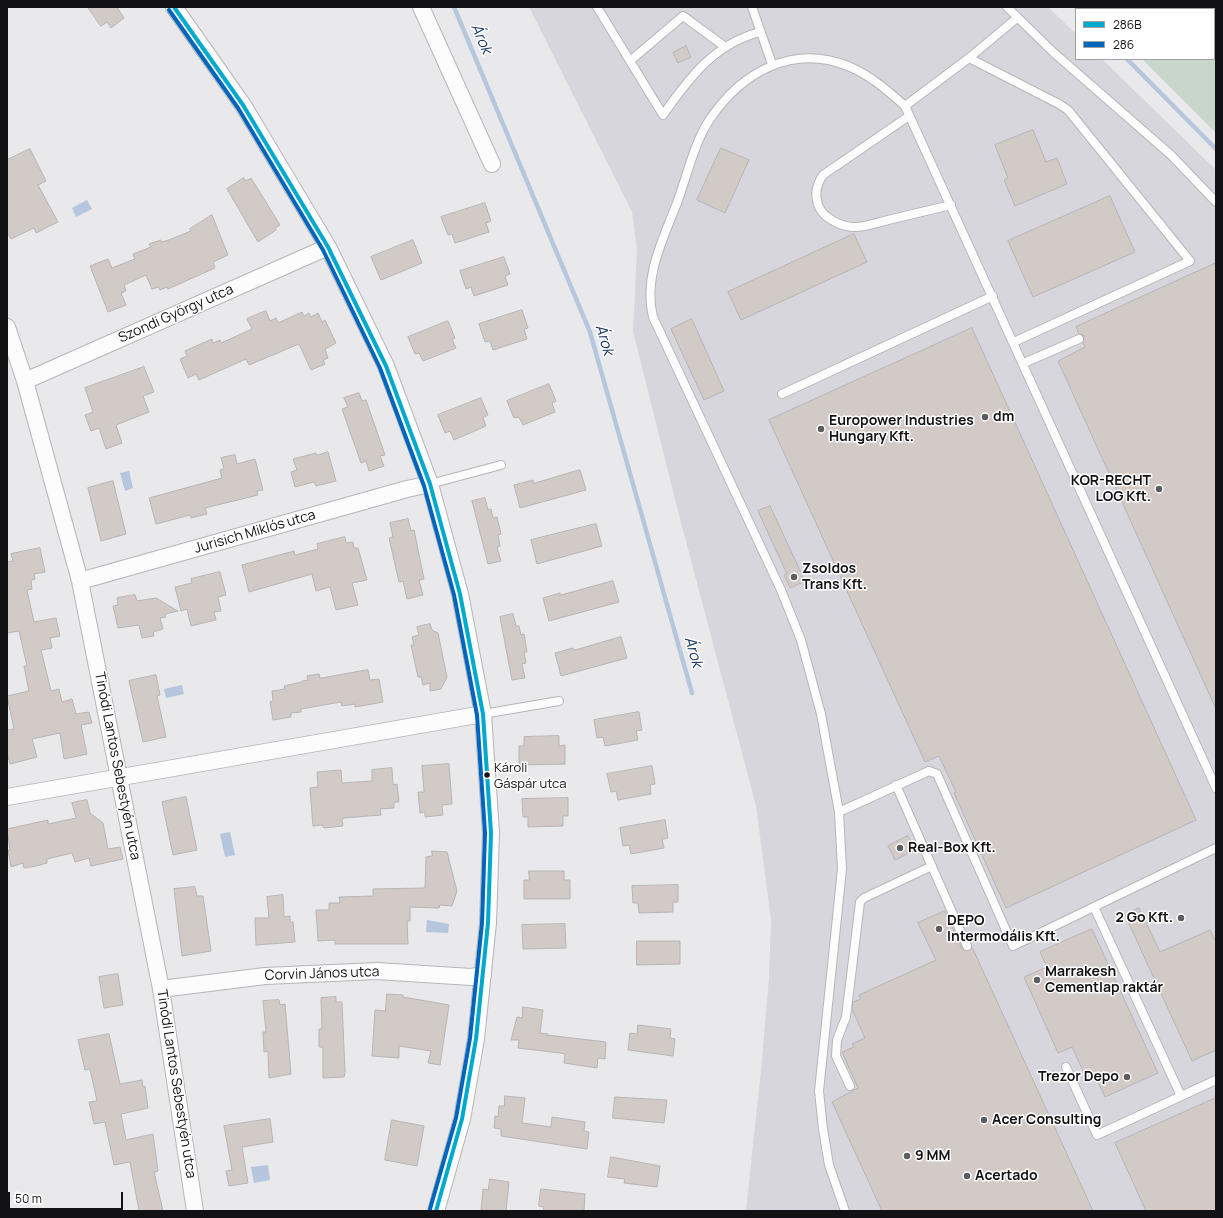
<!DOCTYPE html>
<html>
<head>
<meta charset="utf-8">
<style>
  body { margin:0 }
  #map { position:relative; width:1223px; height:1218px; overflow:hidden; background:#e9e8ea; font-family:Manrope,sans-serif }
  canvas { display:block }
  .frame { position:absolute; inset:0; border:8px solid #121113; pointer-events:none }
  .legend { position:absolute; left:1075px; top:8px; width:140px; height:52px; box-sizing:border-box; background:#fff; border:1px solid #a0a0a1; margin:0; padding:5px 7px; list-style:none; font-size:12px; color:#121113 }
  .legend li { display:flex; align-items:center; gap:8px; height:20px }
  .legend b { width:20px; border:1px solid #a0a0a1 }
  .scale { position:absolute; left:8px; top:1192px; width:115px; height:18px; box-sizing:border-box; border:2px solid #121113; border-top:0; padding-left:5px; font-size:12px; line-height:14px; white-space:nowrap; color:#121113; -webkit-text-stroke:3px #fff; paint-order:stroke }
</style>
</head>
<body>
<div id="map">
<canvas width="1223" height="1218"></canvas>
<div class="frame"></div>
<ul class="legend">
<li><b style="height:5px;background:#00a9ce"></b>286B</li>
<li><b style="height:5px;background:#0065bd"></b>286</li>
</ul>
<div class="scale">50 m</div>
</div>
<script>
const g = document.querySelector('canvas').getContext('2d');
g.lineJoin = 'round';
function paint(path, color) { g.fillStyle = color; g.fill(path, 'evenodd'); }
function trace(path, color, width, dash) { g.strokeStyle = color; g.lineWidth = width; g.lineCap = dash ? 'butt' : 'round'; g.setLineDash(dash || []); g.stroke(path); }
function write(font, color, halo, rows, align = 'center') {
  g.font = font + ' Manrope,sans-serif'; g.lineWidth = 3; g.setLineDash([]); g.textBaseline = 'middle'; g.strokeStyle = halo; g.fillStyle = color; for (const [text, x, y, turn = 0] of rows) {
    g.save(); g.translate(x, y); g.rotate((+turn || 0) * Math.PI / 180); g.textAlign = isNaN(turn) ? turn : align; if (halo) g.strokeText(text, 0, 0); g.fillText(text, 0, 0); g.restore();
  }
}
const built = new Path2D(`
  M529 7H1048L1076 34V59H1102L1216 170V1211H746L761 1070 769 977 771 920 756 806 679 515 633 331 637 250 632 212Z`);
const green = new Path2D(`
  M1091 7H1216V133L1142 59H1214V9H1093Z`);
const water = new Path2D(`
  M87 200 92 209 76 217 72 208Z
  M129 471 133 488 125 491 120 473Z
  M182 685 184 694 166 698 164 689Z
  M230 832 235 855 225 857 220 834Z
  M427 920 449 924 448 933 426 932Z
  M268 1165 270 1180 254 1183 251 1167Z`);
const stream = new Path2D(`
  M454 7 590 332 692 693
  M1076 7 1078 9
  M1127 59 1216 149`);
const building = new Path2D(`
  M88 7H117L124 18 111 28 107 22 101 26Z
  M686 46 691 57 678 63 673 53Z
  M1033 130 1046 162 1057 158 1067 184 1015 206 1004 180 1008 178 995 145Z
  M721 148 749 160 725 213 697 200Z
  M30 149 46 181 38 185 58 222 36 233 34 228 11 239 7 232V160Z
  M244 178 246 181 251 178 280 225 275 228 276 230 258 242 227 189Z
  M1110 196 1135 252 1033 297 1008 241Z
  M485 203 491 221 486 223 489 232 455 243 452 234 448 235 441 217Z
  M212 215 228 255 213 262 215 268 168 289 167 287 160 290 158 287 152 289 146 275 124 285 126 291 121 293 126 305 108 312 90 266 108 259 112 268 135 259 133 254 151 247 149 244 161 240 162 242 169 240 191 231 190 229Z
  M854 234 867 262 741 320 728 292Z
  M413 240 422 263 381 280 371 257Z
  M504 257 510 274 505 276 508 285 474 296 471 287 466 289 460 271Z
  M1216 263V709L1058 361 1085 347 1083 343 1084 336 1079 334 1076 327Z
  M522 310 528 328 524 329 527 339 493 350 490 341 485 342 479 324Z
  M266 311 270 321 276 318 278 323 302 312 304 316 309 313 311 317 318 313 322 322 325 320 336 343 325 349 328 358 323 360 325 364 311 370 299 344 249 365 246 359 199 380 196 374 188 378 180 359 187 356 185 351 212 339 213 343 220 340 221 343 252 329 247 319Z
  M692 319 724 391 704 400 671 329Z
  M448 321 455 338 452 339 456 348 423 361 419 353 415 354 408 337Z
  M972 328 1196 820 1006 908 954 793 956 792 939 756 925 762 769 420Z
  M144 367 154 392 143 396 149 412 116 425 122 443 106 449 99 428 91 431 85 415 93 412 85 388Z
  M549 384 556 401 552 403 555 412 523 425 519 417 514 418 507 401Z
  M359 393 362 401 366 400 385 455 380 456 384 466 369 471 366 461 361 463 342 409 348 407 344 398Z
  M481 398 488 415 483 418 486 426 454 440 450 431 445 433 438 415Z
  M328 452 336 481 316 486 314 482 295 487 291 472 297 470 293 459 316 453 317 455Z
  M235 455 237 464 255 459 263 490 257 491 258 495 205 508 207 514 191 518 190 515 156 524 149 498 222 478 220 470 224 469 221 458Z
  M580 470 586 490 520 508 514 485 533 480 534 483Z
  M113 481 126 534 101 541 88 488Z
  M485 498 488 510 491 509 493 518 497 517 501 534 498 535 500 546 497 547 501 561 488 564 472 501Z
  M770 506 805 581 790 588 784 575 787 574 758 511Z
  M408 519 411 531 414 530 424 579 419 580 423 595 407 599 403 581 399 582 389 538 393 537 390 523Z
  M596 524 602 546 537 564 531 540Z
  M345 537 346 543 353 542 354 548H358L367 580 352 583 358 605 336 610 330 587 316 591 312 574 249 592 242 565 294 551 295 555 318 549 317 544Z
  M40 548 45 572 34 574 35 579 31 580 32 589 27 590 34 622 56 618 60 636 50 638 52 648 41 650 51 691 59 689 62 702 72 699 76 714 89 712 92 723 81 725 87 754 64 759 60 733 32 739 37 757 10 764 7 752V730L14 729 7 696 29 691 24 666H27L19 631 7 633V562L13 561 11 554Z
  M220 572 226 595 218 597 221 611 214 612 216 620 191 626 187 609 181 611 175 587 192 583 191 579Z
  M613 581 619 602 549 621 543 598 560 593V595Z
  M135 595 137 601 156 598 178 611 165 614 166 617 160 618 163 629 153 632 154 636 142 638 139 625 118 628 113 606 118 605 117 598Z
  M513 614 516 626H519L521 635 524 634 527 652H524L526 663 522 664 525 678 512 680 500 617Z
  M430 624 432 630 438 633 447 677 441 689 430 691V683L423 685 421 677H418L411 645H414L412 637 419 635 417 627Z
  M621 637 627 658 561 676 555 653 573 648 574 650Z
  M368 670 370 680 379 679 383 702 355 707V704L342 706 341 702 301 709V712L291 713V717L273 720 270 702 273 701 272 691 285 689 284 686 302 682V681L308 680 307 676 319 674 320 678Z
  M156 675 160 695 157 696 166 737 143 742 129 681Z
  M639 712 642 730 636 731 638 740 605 746 603 737 597 738 594 720Z
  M559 736V746L565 745V764L519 765V746H524V737Z
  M449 764 452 804 442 805 443 815 425 817V812L420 813 418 792H424L422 766Z
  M652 766 655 784 650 785 651 794 618 800 616 791 611 792 607 774Z
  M392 768 393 785 397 784 399 802H394V808L380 809 381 815 344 818 342 820 343 826 324 828 322 825 313 826 310 788 318 787 317 772 341 770 342 783 372 781V770Z
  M186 797 197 850 173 855 162 802Z
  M568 798V816H563V826L528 827V817H523L522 799Z
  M87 800 90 813 103 823 108 849 120 847 123 859 91 866 89 858 75 862 72 853 47 859V863L36 866 24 868 23 863 11 867 8 850H10L7 829 48 820V824L76 818 72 803Z
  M665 820 668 838 662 839 664 848 631 854 629 845 623 846 620 828Z
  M908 836 915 850 895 860 888 846Z
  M432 851 447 852 457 891 452 906 440 905 439 908 410 907V921H407L408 944H335V940L318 941 316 910H329V903H340L339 897 373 896V889L425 888 426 857 432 856Z
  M529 871H564V880H570V899H524V880H529Z
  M678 885V902H673V912L639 913 638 903H633L632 886Z
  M195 887 197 896H203L211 951 182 956 174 889Z
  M283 895 284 917 290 916V922H293L295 942 256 945 255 918H269L267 897Z
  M1139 908 1160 952 1210 930 1216 942V1050L1192 1061 1125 915Z
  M945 911 962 949 967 951 972 947 1093 1211H882L832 1102 858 1088 842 1052 854 1047 852 1044 865 1038 852 1009 853 1002 861 999 859 995 936 960 918 923Z
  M565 924 566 948 523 949 522 925Z
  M1092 929 1158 1073 1105 1097 1093 1071 1085 1075 1072 1047 1058 1053 1024 977 1047 967 1040 952Z
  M637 941H680V964L637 965Z
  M118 974 123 1005 104 1008 99 977Z
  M387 994 403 995V997L449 1005 440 1065 428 1063 431 1051 399 1046V1058L372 1056 375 1010 385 1011Z
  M336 997V1002H342L345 1072 344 1077 323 1078V1047H319V1029H322L321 998Z
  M279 1000 280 1005 285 1004 291 1074 269 1078 268 1051 264 1052 263 1032H266L263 1001Z
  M523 1007 543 1010 540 1033 548 1034 547 1035 606 1042 605 1059 598 1058 597 1068 564 1063 565 1054 560 1053 518 1048 519 1040H511L517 1017 522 1018Z
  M638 1025 671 1029 670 1038 675 1039 673 1056 628 1050 630 1033 637 1034Z
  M109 1034 120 1084 142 1080 143 1087 145 1086 148 1108 121 1114 126 1140 153 1134 158 1171 154 1172 163 1211H139L130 1162 114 1165 105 1122 94 1124 89 1102 97 1101 90 1069 85 1070 78 1040Z
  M505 1096 525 1098 522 1123 551 1127 552 1117 585 1122 584 1131 589 1132 587 1149 501 1136V1129L494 1128 495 1116 498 1117 499 1106H504Z
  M615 1097 667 1100 664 1123 613 1118Z
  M1216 1098V1211H1146L1115 1143Z
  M270 1119 273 1142 242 1147 248 1183 229 1186 226 1171 232 1170 224 1126Z
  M392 1120 424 1126 417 1166 385 1160Z
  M611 1157 660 1166 657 1187 624 1183 625 1179 608 1177Z
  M490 1179 509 1182 506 1211H481L483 1189 488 1190Z
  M541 1189 585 1194 584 1211H543L544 1207 539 1206Z`);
const lane = new Path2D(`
  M597 7 663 115C689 78 714 44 760 32
  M752 7 772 64
  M1007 7 1053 52 1171 155 1216 202
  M969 58 1059 104 1068 110 1190 261 1014 342
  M630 61 683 16 724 46
  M905 106 969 58 1017 18
  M909 116 823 175C816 185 814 195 819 207 824 218 840 226 852 227 863 228 876 223 888 220 909 215 930 210 951 205
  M1024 363 1079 339
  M782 394 993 296
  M430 484 501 465
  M483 714 559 701
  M896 785 967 946
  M839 812 929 771 937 774 1013 946 1216 848
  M1094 907 1181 1096
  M1066 1067 1097 1135 1216 1080
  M850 1086 836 1056 837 1040 846 1017 860 902 864 898 932 866
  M845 1211 829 1165 823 1129 819 1091 842 869 839 812 821 714 801 640 781 590 653 317C643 278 663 239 677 203 687 176 694 143 710 119 742 72 792 44 848 66 870 75 887 90 905 106L1216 788`);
const street = new Path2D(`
  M174 7 243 105 328 247 386 366 430 484 460 594 483 714 491 833 488 923 476 1039 462 1119 436 1211
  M421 7 492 164
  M7 327 25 381 80 581 161 989 195 1211
  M25 381 328 247
  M80 581 407 489 430 484
  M7 797 483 714
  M161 989 265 976 377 971 471 977 483 975`);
const bus1 = new Path2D(`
  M174 7 243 105 328 247 386 366 430 484 460 594 483 714 491 833 488 923 476 1039 462 1119 436 1211`);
const bus2 = new Path2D(`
  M169 10 238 108 323 250 380 368 424 486 454 595 477 715 485 833 482 923 470 1038 456 1118 430 1209`);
const markers = [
  [985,417,4,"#5d5c5e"],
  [821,429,4,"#5d5c5e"],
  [1159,489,4,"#5d5c5e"],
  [794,577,4,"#5d5c5e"],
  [487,775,3.5,"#121113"],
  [900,848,4,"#5d5c5e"],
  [1181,918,4,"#5d5c5e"],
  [939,929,4,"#5d5c5e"],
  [1037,980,4,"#5d5c5e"],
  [1127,1077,4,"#5d5c5e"],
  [984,1120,4,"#5d5c5e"],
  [907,1156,4,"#5d5c5e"],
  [967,1176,4,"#5d5c5e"]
];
const busNames = [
  ["Károli",494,768],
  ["Gáspár utca",494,784]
];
const streetNames = [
  ["Szondi György utca",176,314,-24],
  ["Jurisich Miklós utca",255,532,-16],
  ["Tinódi Lantos Sebestyén utca",117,766,79],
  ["Corvin János utca",322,974,-2],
  ["Tinódi Lantos Sebestyén utca",176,1084,81]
];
const poiNames = [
  ["dm",993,417],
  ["Europower Industries",829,421],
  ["Hungary Kft.",829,437],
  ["KOR-RECHT",1151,481,"right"],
  ["LOG Kft.",1151,497,"right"],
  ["Zsoldos",802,569],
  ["Trans Kft.",802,585],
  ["Real-Box Kft.",908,848],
  ["2 Go Kft.",1173,918,"right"],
  ["DEPO",947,921],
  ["Intermodális Kft.",947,937],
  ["Marrakesh",1045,972],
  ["Cementlap raktár",1045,988],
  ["Trezor Depo",1119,1077,"right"],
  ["Acer Consulting",992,1120],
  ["9 MM",915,1156],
  ["Acertado",975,1176]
];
const waterNames = [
  ["Árok",481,39,67],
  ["Árok",604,340,73],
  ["Árok",693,652,74]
];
paint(built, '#d8d6dd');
paint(green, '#c9d6cb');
paint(water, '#b5c6de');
trace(stream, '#b5c6de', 4.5);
paint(building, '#d2cac7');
trace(building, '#b6b5b5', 1);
trace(lane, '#b6b5b7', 10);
trace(street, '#b6b5b7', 18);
trace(lane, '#fcfcfc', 8);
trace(street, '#fcfcfc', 16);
trace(bus1, '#00a9ce', 4);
trace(bus2, '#0065bd', 4);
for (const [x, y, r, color] of markers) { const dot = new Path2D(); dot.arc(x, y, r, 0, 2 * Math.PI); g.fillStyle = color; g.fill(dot); trace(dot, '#fff', 1.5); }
write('13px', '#121113', '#fff', busNames, 'left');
write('14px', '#121113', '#fff', streetNames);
write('bold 14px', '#121113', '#fff', poiNames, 'left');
write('italic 15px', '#163460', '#fff', waterNames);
</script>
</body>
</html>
